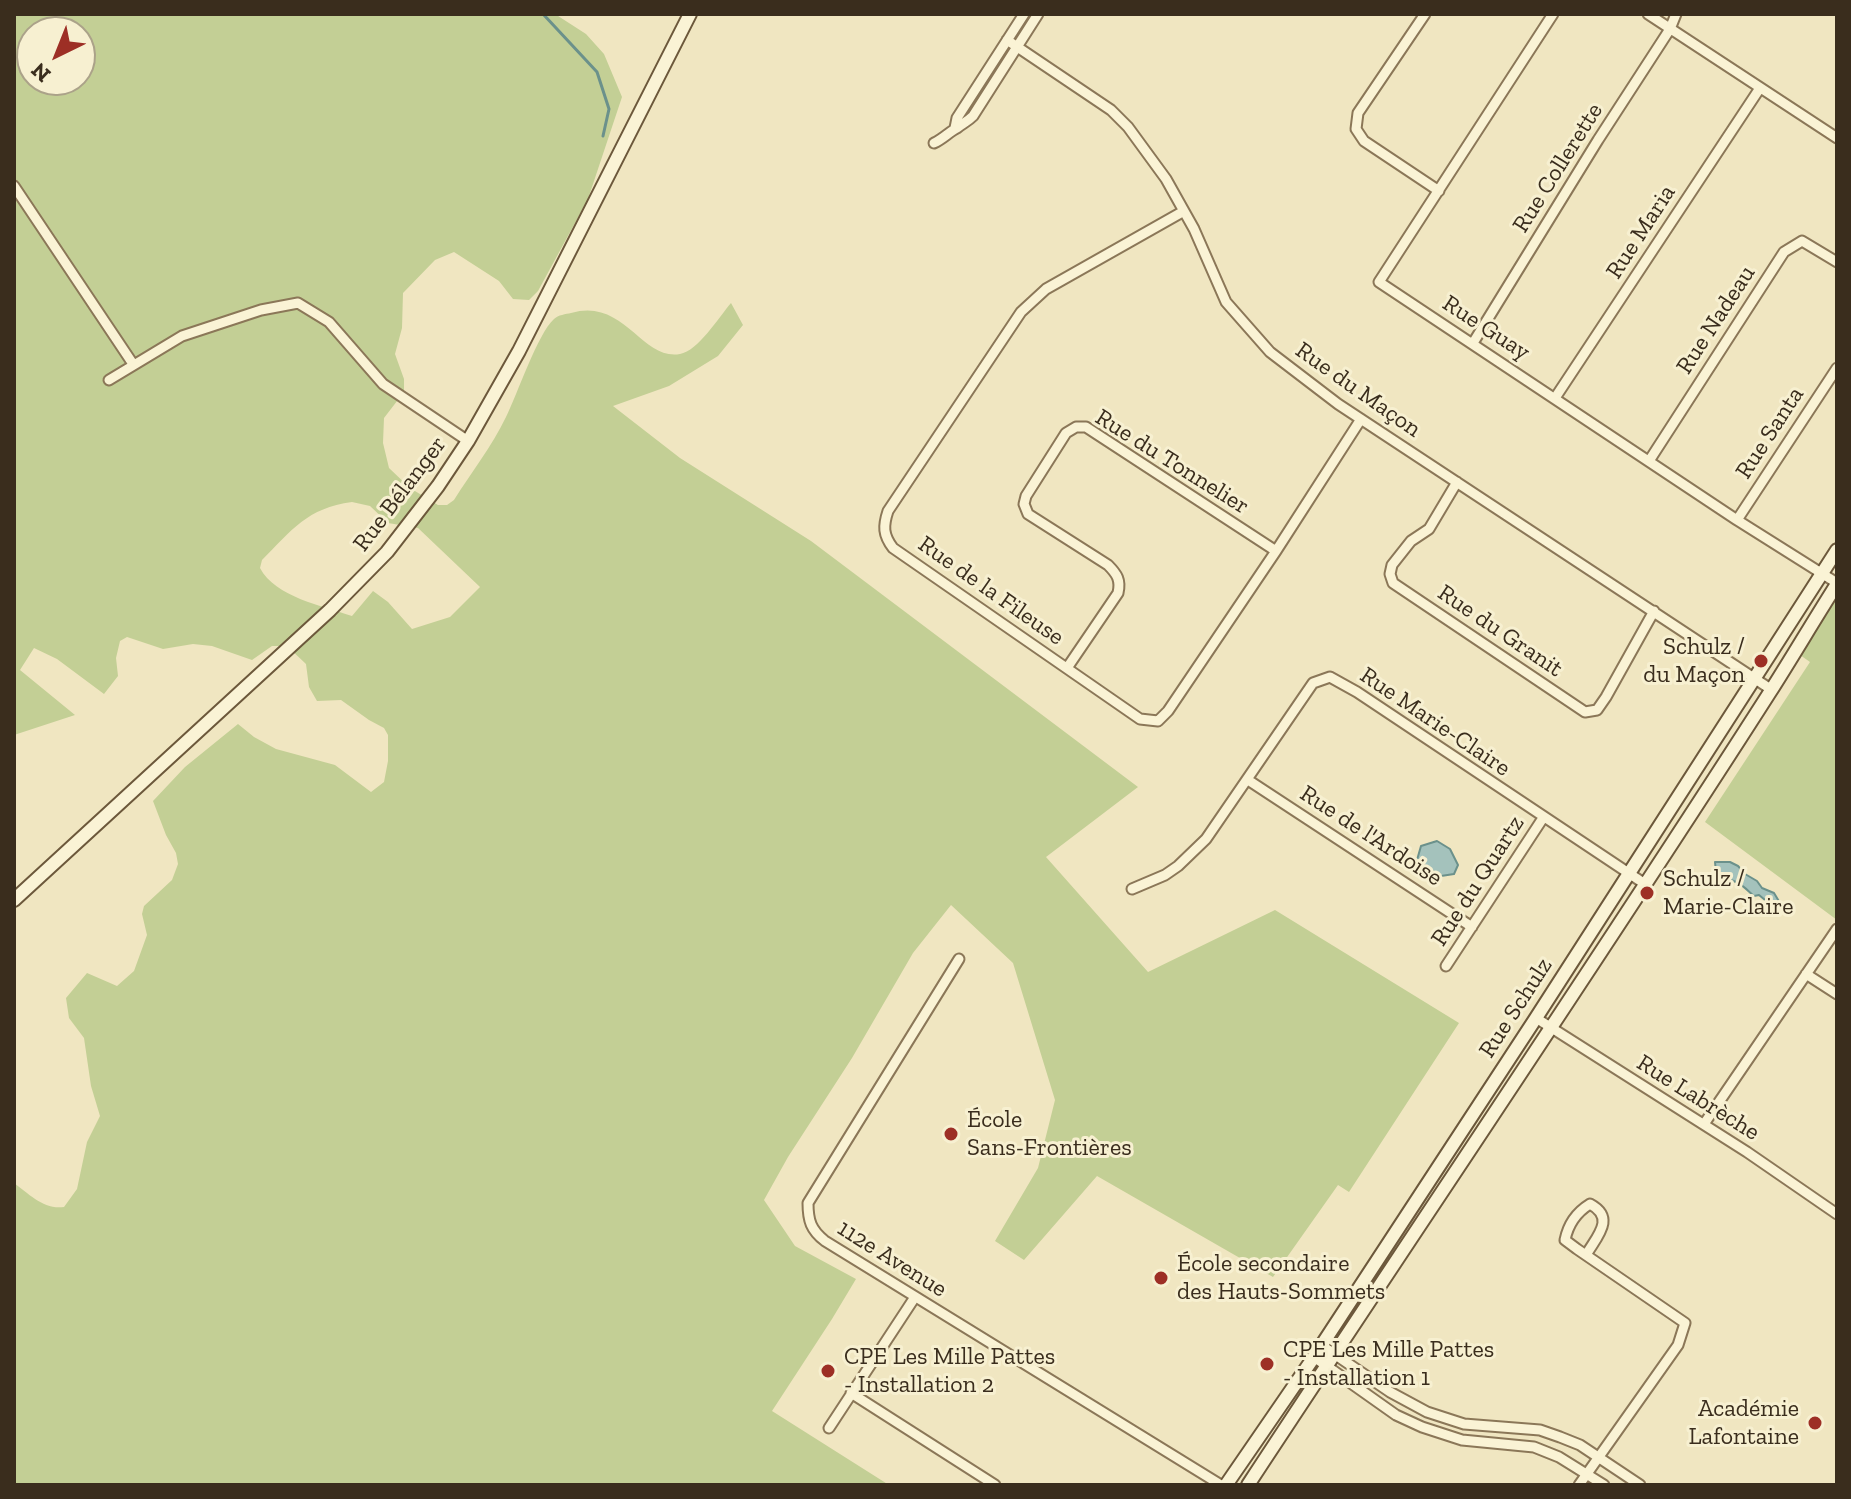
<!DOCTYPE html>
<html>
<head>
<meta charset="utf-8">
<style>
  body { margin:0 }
  #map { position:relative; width:1851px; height:1499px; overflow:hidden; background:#f0e6c1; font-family:"Zilla Slab",serif }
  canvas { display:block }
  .frame { position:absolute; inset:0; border:16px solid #3a2d1d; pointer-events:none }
  .north { position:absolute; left:16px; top:16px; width:80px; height:80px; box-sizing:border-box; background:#f7f0d1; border:2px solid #aba289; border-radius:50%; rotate:223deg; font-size:22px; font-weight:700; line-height:32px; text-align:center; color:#3a2d1d }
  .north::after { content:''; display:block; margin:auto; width:28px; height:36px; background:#9d2f25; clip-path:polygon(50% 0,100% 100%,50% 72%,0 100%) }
</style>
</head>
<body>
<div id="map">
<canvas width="1851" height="1499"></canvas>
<div class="frame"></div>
<div class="north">N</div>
</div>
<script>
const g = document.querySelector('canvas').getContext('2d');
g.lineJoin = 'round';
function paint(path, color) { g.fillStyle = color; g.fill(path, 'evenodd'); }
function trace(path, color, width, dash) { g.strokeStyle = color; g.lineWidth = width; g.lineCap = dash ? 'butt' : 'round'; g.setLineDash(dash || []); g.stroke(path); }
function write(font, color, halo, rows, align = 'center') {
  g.font = font + ' "Zilla Slab",serif'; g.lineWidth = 6; g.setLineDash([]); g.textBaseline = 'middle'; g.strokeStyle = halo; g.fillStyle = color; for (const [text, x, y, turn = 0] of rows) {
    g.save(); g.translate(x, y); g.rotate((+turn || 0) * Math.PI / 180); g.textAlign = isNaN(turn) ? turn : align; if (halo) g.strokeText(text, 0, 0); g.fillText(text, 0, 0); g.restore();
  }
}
const green = new Path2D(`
  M14 14H555L586 34 604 54 622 97 588 199 538 291 529 300 513 299 499 281 454 252 435 260 403 293 402 328 395 354 404 379V392L384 418 383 443 389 468 410 488 438 505H447L454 500C471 473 492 446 506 417 517 395 538 333 554 319 558 315 566 314 571 313 624 297 642 361 680 354 698 351 719 317 731 303L743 325 718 356 669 386 613 406 680 458 811 541 1138 787 1046 857 1148 972 1275 910 1459 1023 1349 1192 1338 1185 1273 1277 1097 1176 1024 1260 995 1241 1038 1168 1055 1100 1013 963 951 905 913 953 852 1058 788 1157 764 1200 795 1246 856 1279 832 1319 772 1411 889 1485H14V1183C29 1194 44 1210 64 1207L77 1189 87 1142 100 1116 91 1086 84 1038 69 1018 66 998 87 973 117 986 134 971 147 935 142 914 144 906 172 880 178 864 176 853 166 835 153 801 185 767 238 724 254 737 276 749 335 765 371 792 384 782 388 761V735L384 728 369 720 341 700 317 701 309 687 306 664 287 646H272L252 660 212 646 193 644 163 649 127 637 120 641 116 658 118 676 104 694 57 659 34 648 20 670 75 715 14 735ZM32 32H80V80H32ZM352 502 370 506 388 523 418 528 480 587 450 617 412 629 388 602 373 591 352 616C323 606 275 597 260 568L262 560C292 530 307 508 352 502Z
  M1837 598V920L1705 822 1810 662 1800 655Z`);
const water = new Path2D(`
  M1437 841 1450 849 1458 865 1454 874 1441 876 1417 860 1421 846Z
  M1715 862H1730L1738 866 1745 874 1757 881 1762 888 1774 893 1780 903 1771 905 1759 895 1754 896C1749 892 1744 886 1738 883 1725 876 1716 881 1715 862Z`);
const stream = new Path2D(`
  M543 14 597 72 609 109 603 136`);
const street = new Path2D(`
  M1425 14 1358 113 1356 129 1364 141 1439 191
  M1553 14 1379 282 1737 520 1837 583
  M1648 14 1837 138
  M1007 40 1111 110 1128 127 1166 179 1194 229 1226 302 1270 352 1338 404 1772 690
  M955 128 957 118 1024 14
  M934 143C943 139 949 132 957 128 963 123 967 122 973 116L1038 14
  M14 186 133 364
  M1184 211 1046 289 1021 312 888 511C883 526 883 535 893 548L1140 719 1158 721 1168 711 1276 551 1361 419
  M1473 343 1598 140 1670 29 1676 14
  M109 380 182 336 261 310 298 303 329 322 383 384 468 441
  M1555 398 1760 88
  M1649 461 1784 252 1802 241 1837 262
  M1457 482 1429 529 1411 541 1392 565 1390 574 1393 583 1585 712 1597 710 1606 697 1654 611
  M1737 520 1837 368
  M1067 668 1118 593C1121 580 1117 574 1108 565L1028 514 1024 504 1026 496 1066 433 1076 427H1086L1276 551
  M1248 780 1472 927
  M1132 889 1165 875 1178 866 1206 839 1313 683 1330 677 1357 692 1645 884
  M959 959 808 1203C808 1221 811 1230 825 1241L1221 1485
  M1446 966 1543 818
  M1806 974 1837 994
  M1536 1018 1747 1152 1837 1214
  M1704 1124 1837 929
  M1321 1345 1390 1392 1427 1412 1464 1424 1540 1430 1560 1437 1580 1445 1640 1485
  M1314 1357 1396 1415 1422 1427 1462 1440 1534 1447 1559 1457 1604 1485
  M851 1393 995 1485
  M829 1428 915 1297
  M1579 1485 1678 1345 1685 1323 1577 1249 1565 1240C1568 1225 1577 1212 1590 1204 1616 1218 1597 1236 1586 1255`);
const secondary = new Path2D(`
  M14 900 330 610 387 552 438 486 468 441 519 351 690 14
  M1226 1485 1314 1357 1536 1018 1837 550
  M1248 1485C1422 1220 1600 958 1770 692 1793 656 1814 620 1837 584`);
const markers = [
  [1761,661,8,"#9d2f25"],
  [1647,893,8,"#9d2f25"],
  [951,1134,8,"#9d2f25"],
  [1161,1278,8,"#9d2f25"],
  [1267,1364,8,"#9d2f25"],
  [828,1371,8,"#9d2f25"],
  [1815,1423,8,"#9d2f25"]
];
const streetNames = [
  ["Rue Collerette",1558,168,-58],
  ["Rue Maria",1641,232,-57],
  ["Rue Nadeau",1716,320,-57],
  ["Rue Guay",1486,328,33],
  ["Rue du Maçon",1358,390,35],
  ["Rue Santa",1770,433,-57],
  ["Rue du Tonnelier",1172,462,32],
  ["Rue Bélanger",400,494,-53],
  ["Rue de la Fileuse",991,591,35],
  ["Rue du Granit",1500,631,34],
  ["Rue Marie-Claire",1435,722,34],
  ["Rue de l'Ardoise",1371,836,33],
  ["Rue du Quartz",1478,881,-57],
  ["Rue Schulz",1516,1008,-57],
  ["Rue Labrèche",1698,1098,32],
  ["112e Avenue",892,1259,32]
];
const poiNames = [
  ["Schulz /",1745,647,"right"],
  ["du Maçon",1745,675,"right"],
  ["Schulz /",1663,879],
  ["Marie-Claire",1663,907],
  ["École",967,1120],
  ["Sans-Frontières",967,1148],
  ["École secondaire",1177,1264],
  ["des Hauts-Sommets",1177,1292],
  ["CPE Les Mille Pattes",1283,1350],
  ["- Installation 1",1283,1378],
  ["CPE Les Mille Pattes",844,1357],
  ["- Installation 2",844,1385],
  ["Académie",1799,1409,"right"],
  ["Lafontaine",1799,1437,"right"]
];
paint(green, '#c3cf95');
paint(water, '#a4c2bc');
trace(water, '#6b918b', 2);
trace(stream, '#6b918b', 3);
trace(street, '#8b7758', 13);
trace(secondary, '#6c583b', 16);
trace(street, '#faf3d5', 9);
trace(secondary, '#faf3d5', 12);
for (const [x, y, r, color] of markers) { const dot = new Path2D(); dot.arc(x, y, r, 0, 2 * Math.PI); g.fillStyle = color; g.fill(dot); trace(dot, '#f7f0d1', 3); }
write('24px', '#3a2d1d', '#f7f0d1', streetNames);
write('24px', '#3a2d1d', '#f7f0d1', poiNames, 'left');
</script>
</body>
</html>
